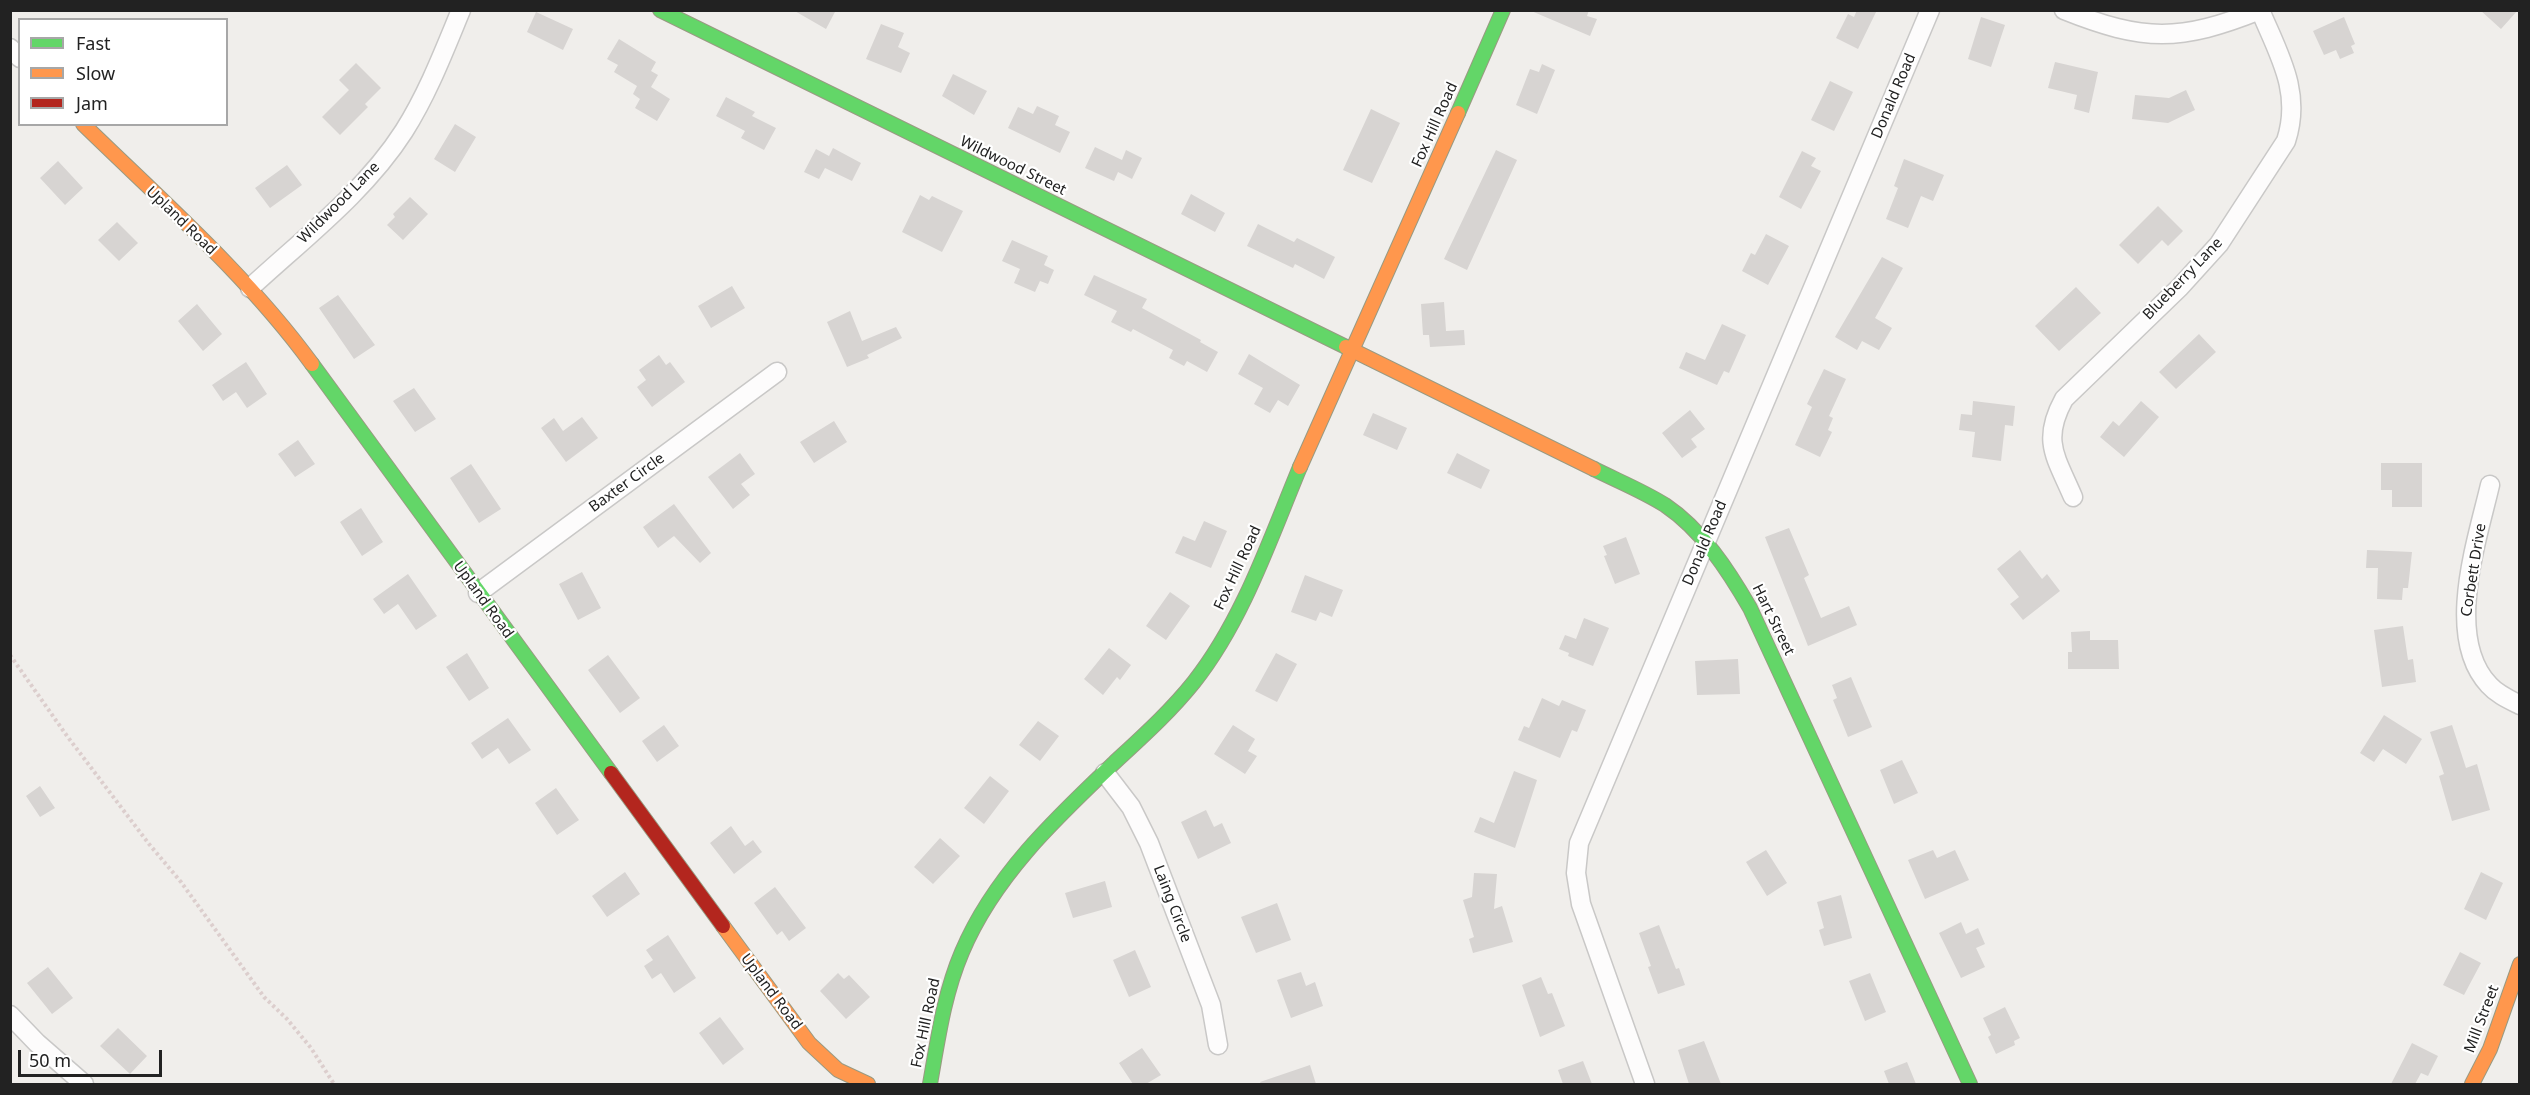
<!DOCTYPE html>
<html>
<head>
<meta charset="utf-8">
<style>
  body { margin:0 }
  #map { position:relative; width:2530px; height:1095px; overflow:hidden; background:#f0eeeb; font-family:"Noto Sans",sans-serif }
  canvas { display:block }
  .frame { position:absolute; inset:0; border:12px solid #222; pointer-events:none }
  .legend { position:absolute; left:18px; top:18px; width:210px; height:108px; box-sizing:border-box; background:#fff; border:2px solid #a7a7a7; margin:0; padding:8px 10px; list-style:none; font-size:18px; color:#222 }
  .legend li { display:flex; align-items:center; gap:12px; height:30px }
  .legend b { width:30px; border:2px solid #a7a7a7 }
  .scale { position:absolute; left:18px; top:1050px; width:144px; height:27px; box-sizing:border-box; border:3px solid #222; border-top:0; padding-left:8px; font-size:18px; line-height:21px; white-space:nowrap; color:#222; -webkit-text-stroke:4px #fff; paint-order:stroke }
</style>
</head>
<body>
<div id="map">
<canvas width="2530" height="1095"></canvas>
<div class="frame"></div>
<ul class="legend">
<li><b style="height:8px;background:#63d668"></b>Fast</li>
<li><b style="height:8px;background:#ff974d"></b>Slow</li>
<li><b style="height:8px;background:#b3261e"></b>Jam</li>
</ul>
<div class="scale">50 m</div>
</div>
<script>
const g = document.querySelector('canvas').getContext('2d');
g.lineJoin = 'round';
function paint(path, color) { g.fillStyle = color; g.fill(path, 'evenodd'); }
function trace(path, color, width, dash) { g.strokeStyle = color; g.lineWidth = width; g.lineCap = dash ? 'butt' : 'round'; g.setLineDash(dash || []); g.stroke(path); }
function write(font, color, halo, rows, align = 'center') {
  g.font = font + ' "Noto Sans",sans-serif'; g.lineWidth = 4.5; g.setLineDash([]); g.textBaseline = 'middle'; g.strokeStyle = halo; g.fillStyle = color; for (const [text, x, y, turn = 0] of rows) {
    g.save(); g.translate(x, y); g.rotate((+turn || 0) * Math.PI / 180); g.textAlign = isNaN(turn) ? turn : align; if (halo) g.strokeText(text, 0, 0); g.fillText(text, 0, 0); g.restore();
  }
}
const building = new Path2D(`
  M793 10H836L826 29Z
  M1529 10H1589L1587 16 1597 19 1590 36Z
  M1857 10H1877L1858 49 1836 38 1848 14 1854 17Z
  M2480 10H2518L2501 29Z
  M536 12 573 29 563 50 527 32Z
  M1981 17 2005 25 1991 67 1968 59Z
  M2344 17 2355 44 2351 46 2354 53 2340 59 2336 50 2324 55 2313 31Z
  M881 24 904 33 898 47 910 53 901 73 866 59Z
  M619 39 656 62 651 71 658 75 651 87 670 99 657 121 635 108 640 99 633 94 637 86 614 72 618 65 607 59Z
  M2055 62 2098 72 2089 113 2074 109 2077 95 2048 88Z
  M356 63 381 88 365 104 368 107 340 135 322 117 349 90 339 80Z
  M1542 64 1555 70 1537 114 1516 105 1530 69 1539 72Z
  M953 74 987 91 974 115 942 96Z
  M1830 81 1853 92 1834 131 1811 120Z
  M2186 90 2195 110 2168 123 2132 119 2135 95 2169 98Z
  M726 97 755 112 752 116 776 128 764 150 741 138 745 131 716 116Z
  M1037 106 1059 116 1055 125 1070 132 1060 153 1008 128 1018 107 1033 114Z
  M1371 109 1400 123 1372 183 1343 170Z
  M455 124 476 137 455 172 434 159Z
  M1095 147 1122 160 1126 150 1142 158 1132 179 1118 172 1114 181 1085 168Z
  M833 148 861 163 852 181 825 168 819 179 804 172 816 149 829 156Z
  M1496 150 1517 160 1467 270 1444 259Z
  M1802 151 1816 158 1811 166 1821 171 1801 209 1779 197Z
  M1904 159 1944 175 1933 201 1921 196 1908 228 1886 219 1898 188 1894 186Z
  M58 161 83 188 65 205 40 178Z
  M287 165 302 185 270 208 255 188Z
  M1191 194 1225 213 1215 232 1181 214Z
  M920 195 929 200 932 196 963 211 942 252 902 232Z
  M410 197 428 214 403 240 387 225 395 217 393 214Z
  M2158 206 2183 231 2168 246 2162 240 2138 264 2119 245Z
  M117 222 138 243 119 261 98 240Z
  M1258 224 1294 242 1297 238 1335 257 1324 279 1295 264 1293 268 1247 246Z
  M1766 234 1789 246 1768 285 1742 271 1751 253 1755 255Z
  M1012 240 1048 256 1044 265 1054 270 1048 284 1040 281 1035 292 1014 283 1020 269 1002 261Z
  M1882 257 1903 268 1875 318 1892 328 1879 350 1862 341 1857 350 1835 337Z
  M1094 275 1147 299 1142 308 1201 340 1200 342 1218 352 1207 372 1187 361 1184 366 1169 358 1173 350 1133 329 1131 332 1111 322 1117 311 1084 295Z
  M732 286 745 308 711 328 698 306Z
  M2076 287 2101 313 2059 351 2035 326Z
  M338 295 375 345 354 359 319 308Z
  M1444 302 1446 331 1464 330 1465 345 1430 347 1429 335H1423L1421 304Z
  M197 304 222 334 203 351 178 321Z
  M850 311 862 341 896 327 902 338 867 355 869 358 847 367 827 322Z
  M1722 324 1746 335 1729 373 1724 371 1717 385 1679 368 1686 352 1705 360Z
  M2199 334 2216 352 2176 389 2159 372Z
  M1249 354 1300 385 1288 406 1278 400 1270 413 1254 404 1263 388 1238 374Z
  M659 355 666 365 670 362 685 382 652 407 637 387 646 380 639 370Z
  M246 362 267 394 247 408 236 392 223 401 212 385Z
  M1824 369 1846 379 1829 416 1833 418 1828 430 1832 432 1820 457 1795 445 1812 407 1807 404Z
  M414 388 436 419 415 432 393 401Z
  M1973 401 2015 406 2013 426 2005 425 2001 461 1972 457 1975 432 1959 430 1961 414 1972 415Z
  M2141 401 2159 417 2124 457 2100 437 2113 421 2119 426Z
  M1690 410 1705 429 1691 439 1697 447 1682 458 1662 433Z
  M1373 413 1407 428 1397 450 1363 435Z
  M582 417 598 438 566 462 541 428 554 418 563 431Z
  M834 421 847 442 814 463 800 442Z
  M298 440 315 464 295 477 278 454Z
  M740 453 755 474 741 484 750 495 733 509 708 477Z
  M1457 453 1490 470 1481 489 1447 473Z
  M2381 463H2422V507H2392V490H2381Z
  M471 464 501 509 479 523 450 478Z
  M674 504 711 553 700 563 674 536 658 548 643 527Z
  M361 508 383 542 362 556 340 522Z
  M1204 521 1227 531 1211 568 1175 553 1183 536 1195 541Z
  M1789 528 1809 575 1804 578 1821 618 1849 606 1857 625 1808 646 1765 537Z
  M1626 537 1640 574 1615 584 1604 556 1607 555 1603 546Z
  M2020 550 2042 579 2047 574 2060 591 2023 620 2010 604 2019 597 1997 569Z
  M2367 550 2412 552 2408 588H2403L2402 600 2377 599 2378 568H2366Z
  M582 572 601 608 578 620 559 584Z
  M408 574 437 616 416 630 398 604 384 614 373 599Z
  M1305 575 1343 590 1332 617 1320 612 1316 621 1291 612Z
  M1170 592 1190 606 1166 640 1146 626Z
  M1584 618 1609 628 1593 666 1568 656 1569 653 1559 649 1565 635 1576 639Z
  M2403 626 2408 660 2413 659 2416 682 2382 687 2374 630Z
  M2090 631V640H2118L2119 669H2068V652H2072L2071 632Z
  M1109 648 1131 665 1120 680 1117 677 1103 695 1084 679Z
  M467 653 489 688 469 701 446 667Z
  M1276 653 1297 664 1277 702 1255 691Z
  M608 655 640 698 620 713 588 670Z
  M1738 659 1740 694 1697 695 1695 661Z
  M1851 677 1872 727 1848 737 1833 700 1837 698 1832 685Z
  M1542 698 1559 706 1562 700 1586 710 1577 732 1572 730 1560 758 1518 740 1524 726 1529 728Z
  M2384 715 2422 739 2406 764 2383 749 2374 762 2360 753Z
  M508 718 531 750 509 764 498 748 482 759 471 743Z
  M1038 721 1059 736 1040 761 1019 745Z
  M664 725 679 746 657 762 642 741Z
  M1233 725 1255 739 1248 751 1257 756 1245 774 1214 754Z
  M2452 725 2466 768 2477 764 2490 810 2452 821 2439 776 2444 774 2430 732Z
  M1902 760 1918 793 1894 804 1880 770Z
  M1514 771 1537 780 1515 848 1474 832 1480 817 1494 823Z
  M990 776 1009 791 984 824 964 808Z
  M40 786 55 808 40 817 26 796Z
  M556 788 579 820 557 835 535 803Z
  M1206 810 1214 827 1222 823 1231 843 1198 859 1181 822Z
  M731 826 745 846 753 840 762 852 734 874 710 843Z
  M940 838 960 856 933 884 914 867Z
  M1766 850 1787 883 1767 896 1746 862Z
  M1933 850 1937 858 1955 850 1969 880 1925 899 1908 860Z
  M625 872 640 894 607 917 592 896Z
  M2481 872 2503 883 2486 920 2464 909Z
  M1474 873 1497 874 1494 909 1502 906 1513 942 1473 953 1469 939 1474 937 1463 900 1472 897Z
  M1105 881 1112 907 1073 918 1065 893Z
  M775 887 806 928 789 941 782 931 777 935 754 903Z
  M1841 895 1852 938 1824 946 1819 930 1824 928 1817 902Z
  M1277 903 1291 940 1256 953 1241 917Z
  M1961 922 1966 934 1978 928 1985 944 1976 948 1985 967 1961 978 1939 933Z
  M1659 925 1676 969 1679 968 1685 985 1658 994 1648 967 1651 966 1639 933Z
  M668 935 696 978 674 993 661 973 652 979 644 966 653 960 646 950Z
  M1135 950 1151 987 1129 997 1113 960Z
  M2460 952 2481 963 2464 995 2443 985Z
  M48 967 73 998 52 1014 27 983Z
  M1301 972 1306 986 1315 982 1323 1006 1291 1018 1277 980Z
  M838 973 844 979 849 975 870 997 846 1019 820 991Z
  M1870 973 1886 1012 1865 1021 1849 981Z
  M1541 977 1548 994 1552 993 1565 1026 1540 1037 1522 985Z
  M2005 1007 2020 1038 2014 1041 2015 1045 1996 1054 1988 1037 1991 1035 1983 1018Z
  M720 1017 744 1049 723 1065 699 1033Z
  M118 1028 147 1056 130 1074 100 1046Z
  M1704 1041 1721 1084H1689L1678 1050Z
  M2412 1043 2438 1056 2428 1076 2421 1073 2415 1084H2391Z
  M1142 1048 1161 1075 1146 1084H1133L1119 1063Z
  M1583 1061 1592 1084H1563L1558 1070Z
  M1907 1062 1916 1084H1889L1884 1071Z
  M1310 1065 1316 1084H1261L1260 1082Z`);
const path = new Path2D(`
  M10 655 67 736 149 844 181 882 264 997 287 1019 311 1048 334 1084`);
const street = new Path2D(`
  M2064 10C2144 42 2180 42 2260 10
  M10 48 20 58
  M250 288C303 239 365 192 404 131 428 93 444 51 461 10
  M2490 485C2477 541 2444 637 2489 685 2497 694 2508 699 2520 705
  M2073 497C2056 457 2041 441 2064 399L2180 287 2219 244 2286 141C2302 92 2279 55 2260 10
  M478 593 777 372
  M1105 773 1131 807 1149 843 1211 1005 1218 1045
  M10 1015 37 1043 84 1084
  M1645 1084 1581 904 1576 873 1579 843 1930 10`);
const fast = new Path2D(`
  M660 10 1346 347
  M1458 113 1503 10
  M312 364 611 773
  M1594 469C1618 481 1643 491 1665 505 1702 530 1728 570 1750 608L1970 1084
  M930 1084C938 1039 944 994 962 952 994 876 1056 818 1114 763 1142 737 1170 712 1194 682 1243 620 1270 539 1300 467`);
const slow = new Path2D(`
  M83 124C162 201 247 275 312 364
  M1346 347 1594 469
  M1300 467 1458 113
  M723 926 809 1043 838 1070 868 1084
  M2472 1084 2490 1049 2520 964`);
const jam = new Path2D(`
  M611 773 723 926`);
const streetNames = [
  ["Donald Road",1894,96,-67],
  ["Fox Hill Road",1435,125,-66],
  ["Wildwood Street",1013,166,26],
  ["Wildwood Lane",339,203,-45],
  ["Upland Road",181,221,44],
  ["Blueberry Lane",2183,279,-46],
  ["Baxter Circle",627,483,-36],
  ["Donald Road",1705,543,-67],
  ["Fox Hill Road",1238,568,-65],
  ["Corbett Drive",2474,570,-81],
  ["Upland Road",483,600,54],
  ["Hart Street",1773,620,64],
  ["Laing Circle",1172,904,69],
  ["Upland Road",771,992,53],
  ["Mill Street",2482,1019,-69],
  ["Fox Hill Road",926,1023,-78]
];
paint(building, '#d7d4d2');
trace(street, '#c9c8c7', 21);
trace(fast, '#999a82', 16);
trace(slow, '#999a82', 16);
trace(jam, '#999a82', 16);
trace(path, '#dccecd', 4, [3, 3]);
trace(street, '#fdfcfc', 18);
trace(fast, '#63d668', 14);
trace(slow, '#ff974d', 14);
trace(jam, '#b3261e', 14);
write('15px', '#222', '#fff', streetNames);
</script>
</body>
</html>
